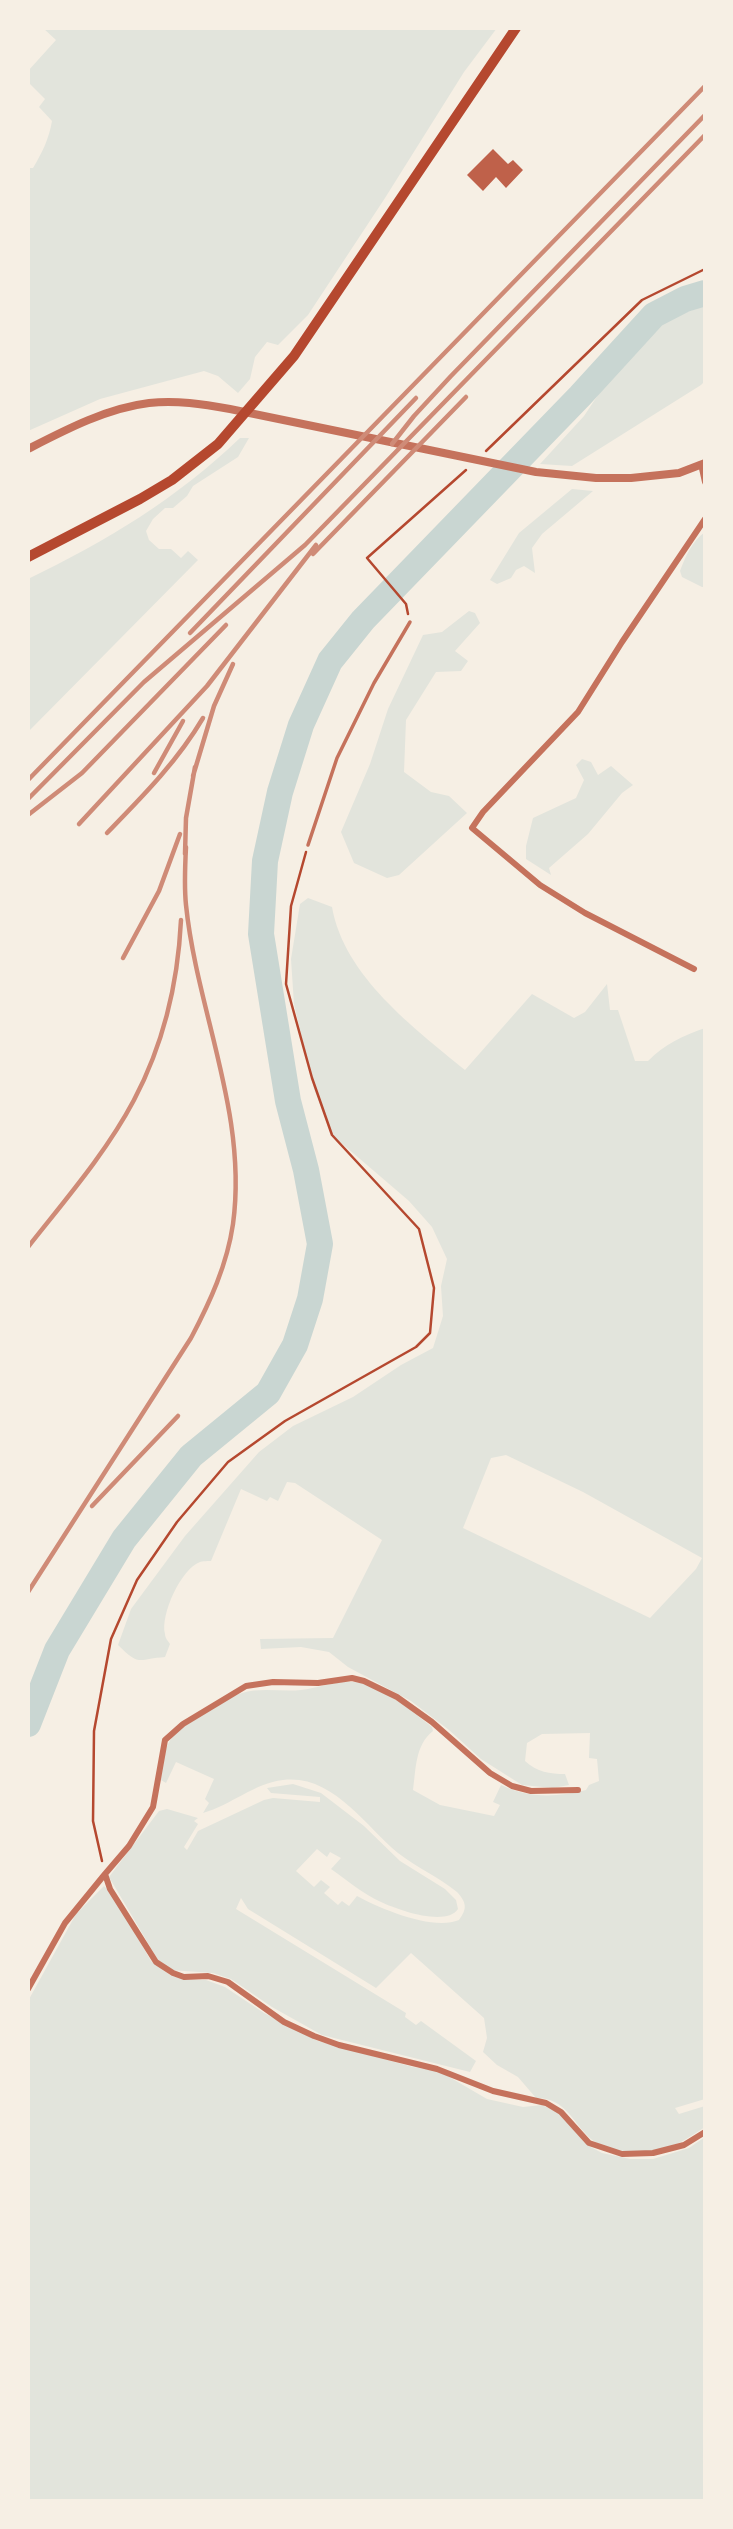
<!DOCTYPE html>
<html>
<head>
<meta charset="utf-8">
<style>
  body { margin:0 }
  #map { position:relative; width:733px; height:2529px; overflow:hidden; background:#f6efe4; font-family:Overpass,sans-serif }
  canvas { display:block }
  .frame { position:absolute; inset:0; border:30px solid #f6efe4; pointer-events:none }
</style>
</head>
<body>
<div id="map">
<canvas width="733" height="2529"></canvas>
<div class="frame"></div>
</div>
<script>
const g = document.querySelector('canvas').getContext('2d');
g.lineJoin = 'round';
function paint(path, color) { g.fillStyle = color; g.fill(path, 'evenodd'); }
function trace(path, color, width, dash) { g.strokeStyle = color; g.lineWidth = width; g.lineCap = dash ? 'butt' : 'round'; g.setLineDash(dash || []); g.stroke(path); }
const green = new Path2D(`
  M43 28H497L464 72 385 198 308 315 278 345 267 342 255 357 250 379 238 393 218 376 204 371 100 399 28 431V168H33C42 153 49 139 52 121L39 107 45 99 28 82V71L56 40Z
  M705 305V381L701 385 572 466 540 464 584 416 618 365 641 339 666 320Z
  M240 438H249L238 457 193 486 187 496 173 508H165L153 519 146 531 149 540 159 549H171L181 558 188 551 198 560 28 732V579C107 541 176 499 240 438Z
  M572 489 593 491 542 534 532 548 535 573 524 566 516 570 511 578 497 584 490 580 519 533Z
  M705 532V587H702L682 577 680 571C685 557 693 540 705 532Z
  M469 611 475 613 480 623 455 651 468 661 461 671 436 672 406 720 404 772 431 792 449 796 467 813 399 875 387 878 354 863 341 832 370 764 388 709 423 635 442 632Z
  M582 759 591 762 598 775 611 766 633 785 622 793 588 834 549 868 551 875 526 859V846L533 818 576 798 584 780 576 765Z
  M308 898 332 907C344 976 414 1028 465 1070L532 994 574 1018 585 1012 607 984 610 1010H618L635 1061H648C665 1044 682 1036 705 1028V2099L675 2108 679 2114 705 2106V2127C693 2135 680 2144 666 2148 645 2154 609 2154 591 2139 572 2122 566 2098 536 2098L518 2077 497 2065 483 2052 487 2038 484 2018 411 1953 376 1988 248 1909 241 1898 236 1909 406 2013 405 2017 416 2025 421 2021 476 2061 470 2072 322 2035 272 2007 231 1979 213 1973 171 1970 158 1960 109 1877 159 1811 167 1809 198 1818 194 1821 198 1824 184 1847 187 1850 198 1831 264 1800 273 1798 320 1802V1797L271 1793 267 1788 293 1784 321 1793 364 1826 400 1861 445 1889 456 1900 458 1909C446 1927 398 1910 381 1902 363 1894 347 1880 331 1869L341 1858 330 1852 327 1857 317 1849 296 1871 314 1887 321 1880 330 1887 324 1893 338 1905 342 1901 349 1906 357 1896C381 1909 433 1931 459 1920 468 1908 466 1902 457 1892 439 1877 417 1868 398 1853 365 1826 333 1774 283 1780 255 1783 231 1805 203 1813L209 1803 205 1799 214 1779 176 1762 166 1783 161 1780C162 1768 163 1755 168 1744 178 1724 221 1699 242 1693 261 1687 281 1692 301 1690 320 1688 345 1677 364 1684 390 1693 411 1710 432 1727L433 1731C415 1745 416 1769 413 1790L440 1805 494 1816 500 1805 493 1802 501 1785C530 1799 557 1797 586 1790L589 1785 599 1781 597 1759 589 1758 590 1733 542 1734 527 1743 525 1761C537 1772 550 1774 565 1774L569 1785 553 1788 522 1785 481 1759 449 1730 411 1701 348 1667 329 1652 301 1647 261 1649 260 1639 333 1638 382 1540 295 1483 287 1482 278 1501 270 1497 267 1501 241 1489 211 1561C210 1561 201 1561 200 1562 181 1569 160 1615 165 1634 165 1638 168 1641 170 1644L165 1657C138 1659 140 1667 118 1645L131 1609 185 1536 259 1452 293 1426 353 1397 401 1365 433 1348 443 1316 441 1286 447 1259 432 1227 409 1201 332 1135 314 1089 294 1004 291 959 300 904ZM506 1455 583 1492 702 1558 696 1569 650 1618 463 1528 491 1458Z
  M104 1886 114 1896 151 1961 170 1975 184 1979 206 1980 225 1987 264 2013 318 2041 413 2067 439 2071 487 2099 523 2107 542 2105 559 2113 587 2145 602 2153 630 2159H653L689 2148 705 2137V2501H28V2001L76 1914Z`);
const river = new Path2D(`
  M28 1724 57 1650 124 1539 191 1456 268 1393 295 1345 310 1299 320 1244 306 1170 288 1101 261 934 265 861 280 792 301 725 330 661 363 620 580 396 654 315 685 299 705 293`);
const building = new Path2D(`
  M493 149 508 164 513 160 523 170 506 188 496 177 483 191 467 175Z`);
const path = new Path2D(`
  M486 451 642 300 705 269
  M408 614 406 604 367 558 466 470
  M102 1861 93 1821 94 1731 111 1639 137 1580 177 1522 228 1462 285 1421 416 1347 430 1333 434 1288 419 1229 332 1135 312 1078 286 984 291 906 306 852`);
const service = new Path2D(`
  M308 845 337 758 374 683 410 622`);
const minor = new Path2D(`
  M701 464 705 482
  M694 969 585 913 540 885 472 828 483 812 578 712 622 642 705 519
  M578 1790 531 1791 512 1786 490 1773 432 1722 397 1697 364 1681 352 1678 318 1683 273 1682 246 1686 183 1724 165 1740 153 1807 129 1846 105 1874 110 1889 156 1962 173 1973 184 1977 208 1976 228 1982 284 2022 314 2036 339 2045 437 2069 493 2091 546 2103 561 2112 589 2143 622 2154 653 2153 684 2145 705 2132
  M28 1989 65 1923 105 1874`);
const tertiary = new Path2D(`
  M28 449C65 430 107 408 149 403 176 400 203 404 230 409L536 472 596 478H631L679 473 705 463`);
const primary = new Path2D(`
  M28 557 140 499 172 480 218 444 294 356 516 28`);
const rail = new Path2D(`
  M392 444 414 416 451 376 705 115
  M313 554 466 397
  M190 633 416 398
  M154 773 183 721
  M193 776 214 706 233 664
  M28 780 705 86
  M28 799 144 682 305 545 705 135
  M28 815 82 773 226 625
  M79 824 207 686 316 545
  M107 833C142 797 177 762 203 718
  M185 854 186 818 195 767
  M123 958 159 891 180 834
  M28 1247C65 1200 106 1153 134 1100 163 1045 178 982 181 920
  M92 1506 178 1416
  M28 1592 191 1338C210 1302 227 1265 233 1224 248 1114 197 1012 186 905 184 886 185 866 186 847`);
paint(green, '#e2e4dc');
trace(river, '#c9d6d2', 26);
paint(building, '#bf614a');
trace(path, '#b5482f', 2.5);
trace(service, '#c5725c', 3.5);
trace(minor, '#c5725c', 6);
trace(tertiary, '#c5725c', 8);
trace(primary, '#b5482f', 10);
trace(rail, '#cf8b77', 4.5);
</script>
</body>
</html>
